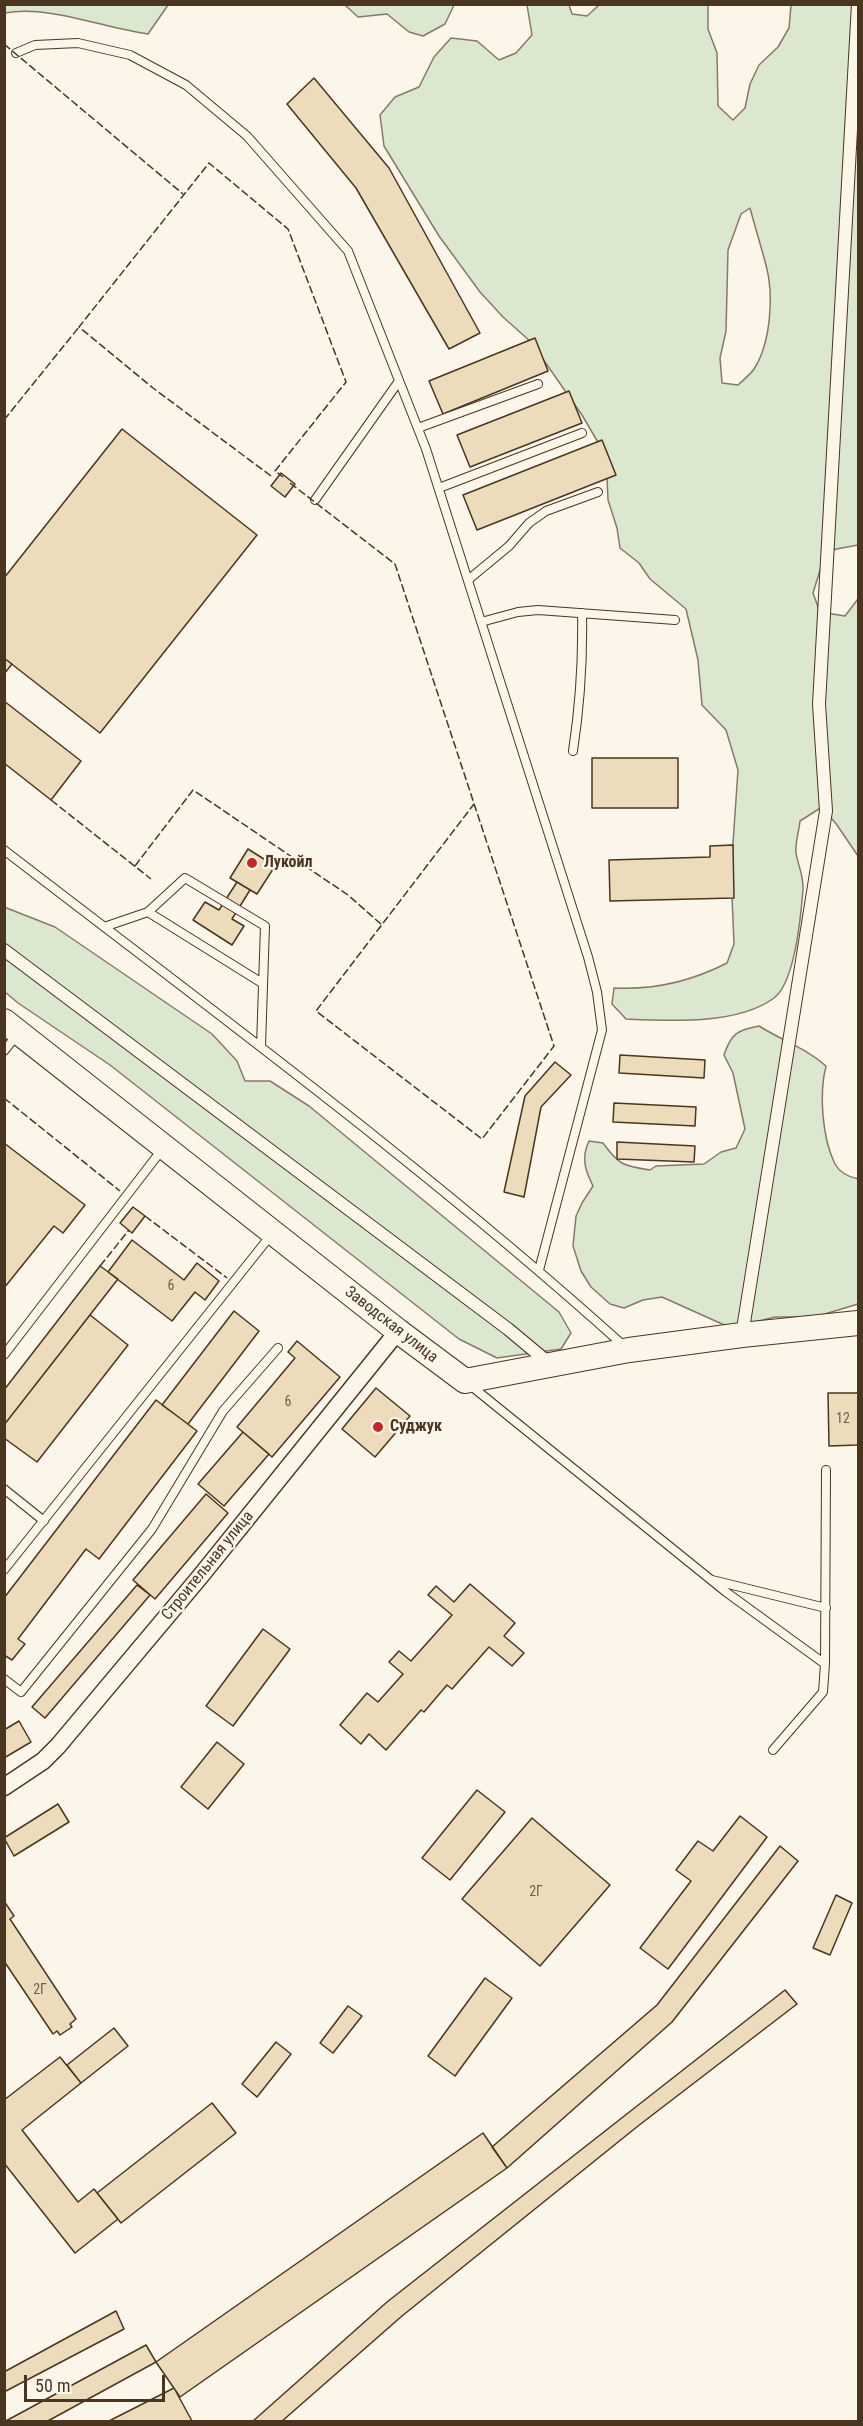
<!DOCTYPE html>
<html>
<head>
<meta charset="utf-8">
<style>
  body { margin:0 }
  #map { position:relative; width:863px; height:2426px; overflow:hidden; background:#fbf6e9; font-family:"Roboto Condensed",sans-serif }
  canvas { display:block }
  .frame { position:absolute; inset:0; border:6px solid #4a3520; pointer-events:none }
  .scale { position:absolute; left:24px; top:2375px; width:141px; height:27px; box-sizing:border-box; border:3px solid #4a3520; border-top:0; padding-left:8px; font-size:18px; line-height:21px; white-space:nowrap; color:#4a3520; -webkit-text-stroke:4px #fbf6e9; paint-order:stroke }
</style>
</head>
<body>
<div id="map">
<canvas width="863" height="2426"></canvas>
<div class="frame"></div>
<div class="scale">50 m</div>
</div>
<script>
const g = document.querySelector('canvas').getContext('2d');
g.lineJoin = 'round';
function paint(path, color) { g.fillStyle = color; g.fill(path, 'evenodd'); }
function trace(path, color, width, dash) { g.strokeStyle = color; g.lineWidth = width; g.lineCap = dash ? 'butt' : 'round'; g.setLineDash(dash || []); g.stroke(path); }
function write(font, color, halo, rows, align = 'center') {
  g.font = font + ' "Roboto Condensed",sans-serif'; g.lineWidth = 4.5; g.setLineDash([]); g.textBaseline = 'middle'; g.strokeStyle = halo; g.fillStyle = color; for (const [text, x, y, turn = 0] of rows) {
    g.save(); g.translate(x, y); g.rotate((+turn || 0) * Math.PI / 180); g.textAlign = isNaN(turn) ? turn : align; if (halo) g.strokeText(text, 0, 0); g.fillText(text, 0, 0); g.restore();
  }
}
const green = new Path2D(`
  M5 4H168V5L148 34C103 28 50 5 5 13Z
  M708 4V29L717 53 718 106 733 120 745 108 750 84 759 65 778 47 789 28 791 5H858V545L826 551 813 593 820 612 845 616 858 599V856L837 825 822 807 800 821C799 831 795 843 796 853 798 865 804 877 803 889 801 915 795 982 774 998 738 1025 669 1021 626 1019L612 1004 614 988C653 990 692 981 727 963L734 944 731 872 738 770 726 730 702 705 698 660 686 609 650 579 639 563 620 548 617 528 608 500 606 456 582 415 531 342 503 317 480 292 439 236 384 146 380 115 395 97 419 87 434 57 451 38 477 41 499 60 516 53 532 35 527 5H569L572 14 587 16 599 5ZM750 208C755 227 761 246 766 265 774 294 771 343 754 369 750 375 743 380 738 385L722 383 720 358 726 331 728 250 741 214Z
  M345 5H454L445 24 423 36 409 32 387 14 358 17Z
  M4 907 55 927 212 1034 237 1061 245 1081H270L309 1106 559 1312 571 1333 561 1349 497 1358 459 1339 110 1065 18 1003 5 992Z
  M759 1026C781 1040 806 1048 826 1066 819 1093 822 1138 835 1164 840 1173 849 1177 858 1179V1304L815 1317H775L731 1328 662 1297 643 1300 624 1308 610 1304 591 1287 581 1271 573 1246 576 1216 582 1203 593 1186C585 1170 581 1158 589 1141L603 1143C619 1165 623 1166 650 1170L656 1166 704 1164 721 1152 736 1148 745 1129 733 1073 724 1055C731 1034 737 1030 759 1026Z`);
const building = new Path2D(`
  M314 78 389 168 480 333 449 349 356 188 287 104Z
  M535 338 548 371 443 414 429 381Z
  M569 391 582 423 470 467 457 435Z
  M122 429 257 535 100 733 4 658V578Z
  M602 440 616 475 477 530 463 495Z
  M281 473 295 484 285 497 271 486Z
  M4 658 12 664 4 674Z
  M4 701 81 761 51 800 4 763Z
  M592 758H678V808H592Z
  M733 845 734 898 610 901 609 860 710 857V846Z
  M248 849 275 866 257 894 230 878Z
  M237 882 250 890 232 919 244 926 232 945 193 920 205 902 219 910Z
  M620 1055 705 1060 704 1078 619 1073Z
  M555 1062 571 1075 541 1107 524 1197 504 1192 525 1096Z
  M614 1103 696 1107 695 1126 613 1122Z
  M617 1142 695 1146 694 1162 617 1159Z
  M4 1143 85 1205 63 1233 54 1226 4 1288Z
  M133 1207 145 1216 132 1233 120 1223Z
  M132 1240 184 1280 197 1263 219 1281 205 1300 195 1292 172 1321 108 1272Z
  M100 1266 118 1279 4 1425V1390Z
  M234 1311 259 1331 188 1424 162 1405Z
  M90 1315 128 1345 37 1462 4 1438V1425Z
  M297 1341 340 1377 272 1457 237 1427 295 1358 288 1352Z
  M376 1388 410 1416 375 1457 342 1429Z
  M828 1393H858V1445L829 1446Z
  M156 1400 197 1431 99 1559 86 1549 18 1639 25 1644 12 1660 4 1655V1598Z
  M243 1432 269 1454 224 1506 198 1484Z
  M206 1494 228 1513 155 1599 133 1580Z
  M470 1584 515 1623 504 1636 524 1653 512 1666 489 1647 452 1689 447 1685 424 1712 421 1710 386 1750 369 1734 361 1744 340 1725 367 1693 378 1702 403 1674 389 1662 399 1651 411 1661 452 1615 428 1595 436 1586 454 1602Z
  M137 1585 150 1595 45 1718 32 1707Z
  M263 1629 290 1649 233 1726 206 1706Z
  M19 1721 31 1742 4 1758V1730Z
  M217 1742 244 1764 208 1809 181 1787Z
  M477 1790 505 1812 450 1880 422 1858Z
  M58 1804 69 1822 14 1856 4 1838Z
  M740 1816 767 1837 668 1969 640 1948 691 1881 676 1870 698 1841 713 1851Z
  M532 1818 610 1885 540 1966 462 1899Z
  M780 1846 798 1861 672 2022 507 2168 492 2147 657 2005Z
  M836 1895 852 1903 830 1955 813 1948Z
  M4 1901 14 1916 10 1919 76 2019 70 2024 72 2027 60 2035 57 2031 53 2034 4 1961Z
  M485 1978 512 1998 455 2076 428 2056Z
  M785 1990 797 2004 638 2126 402 2316 281 2422H252L387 2302Z
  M348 2006 362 2016 333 2053 320 2043Z
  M114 2028 128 2046 81 2083 67 2065Z
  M276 2042 291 2054 257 2097 242 2084Z
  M60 2057 81 2083 22 2130 78 2202 94 2189 118 2219 75 2253 4 2163V2100Z
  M212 2103 236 2133 121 2223 97 2193Z
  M483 2133 507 2168 180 2397 156 2362Z
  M116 2311 124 2329 4 2392V2372Z
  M146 2345 156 2362 46 2422H4Z
  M174 2388 192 2421 107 2422Z`);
const service = new Path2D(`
  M16 53 35 45 78 43 130 55 186 85 247 136 348 251 426 449 588 957 597 992 602 1030 539 1270
  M418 428 538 384
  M439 488 582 433
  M315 500 399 381
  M468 580 509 546 529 523 546 511 598 492
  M481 622 518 612 538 610 675 620
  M573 751C580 705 583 660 582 613
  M4 850C214 1012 428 1169 624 1346
  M148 912 262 983
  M104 927 148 912 185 878 265 926 261 1046
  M4 1051 17 1035
  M4 1355 164 1147
  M470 1385 726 1592 825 1664
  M4 1489 44 1521
  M4 1570 271 1235
  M712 1580 826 1608
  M4 1679 21 1692 152 1529 223 1411 278 1348
  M773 1750 823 1692 825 1664 826 1470`);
const pedestrian = new Path2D(`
  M4 950 508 1329 550 1364
  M742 1335 826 811 819 704 858 4`);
const minor = new Path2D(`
  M4 1787 43 1761 58 1746 199 1578 398 1331`);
const secondary = new Path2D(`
  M4 1021 398 1331 465 1381 629 1350 742 1335 858 1323`);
const fence = new Path2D(`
  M4 44 183 194
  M4 420 79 327
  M271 476 153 388 79 327 209 163 288 229 346 382 275 471 283 477
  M290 483 395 564 554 1046 482 1139 316 1011 474 804
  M51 800 151 879
  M135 866 193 790 348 895 382 925
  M4 1098 120 1191
  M145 1216 227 1278
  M100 1266 129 1230`);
const markers = [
  [252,863,6,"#c62828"],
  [378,1427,6,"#c62828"]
];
const numberNames = [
  ["6",171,1286],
  ["6",288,1402],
  ["12",843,1419],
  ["2Г",536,1892],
  ["2Г",40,1990]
];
const poiNames = [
  ["Лукойл",264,863],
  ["Суджук",390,1427]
];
const streetNames = [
  ["Заводская улица",391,1325,38],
  ["Строительная улица",208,1566,-51]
];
paint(green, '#dce7d0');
trace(green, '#887966', 1.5);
paint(building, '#ecdcbc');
trace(building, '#4a3520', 1.5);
trace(service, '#4a3520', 10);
trace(pedestrian, '#4a3520', 14);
trace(minor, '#4a3520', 19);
trace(secondary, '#4a3520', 26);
trace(service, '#fbf6e9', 8);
trace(pedestrian, '#fbf6e9', 12);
trace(minor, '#fbf6e9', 16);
trace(secondary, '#fbf6e9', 24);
trace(fence, '#4a3520', 1.5, [8, 3]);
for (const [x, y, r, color] of markers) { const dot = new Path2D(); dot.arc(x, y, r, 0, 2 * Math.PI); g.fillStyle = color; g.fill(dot); trace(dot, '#fbf6e9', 2); }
write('14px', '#725f47', null, numberNames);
write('bold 16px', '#4a3520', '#fbf6e9', poiNames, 'left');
write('16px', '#4a3520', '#fbf6e9', streetNames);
</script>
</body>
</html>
